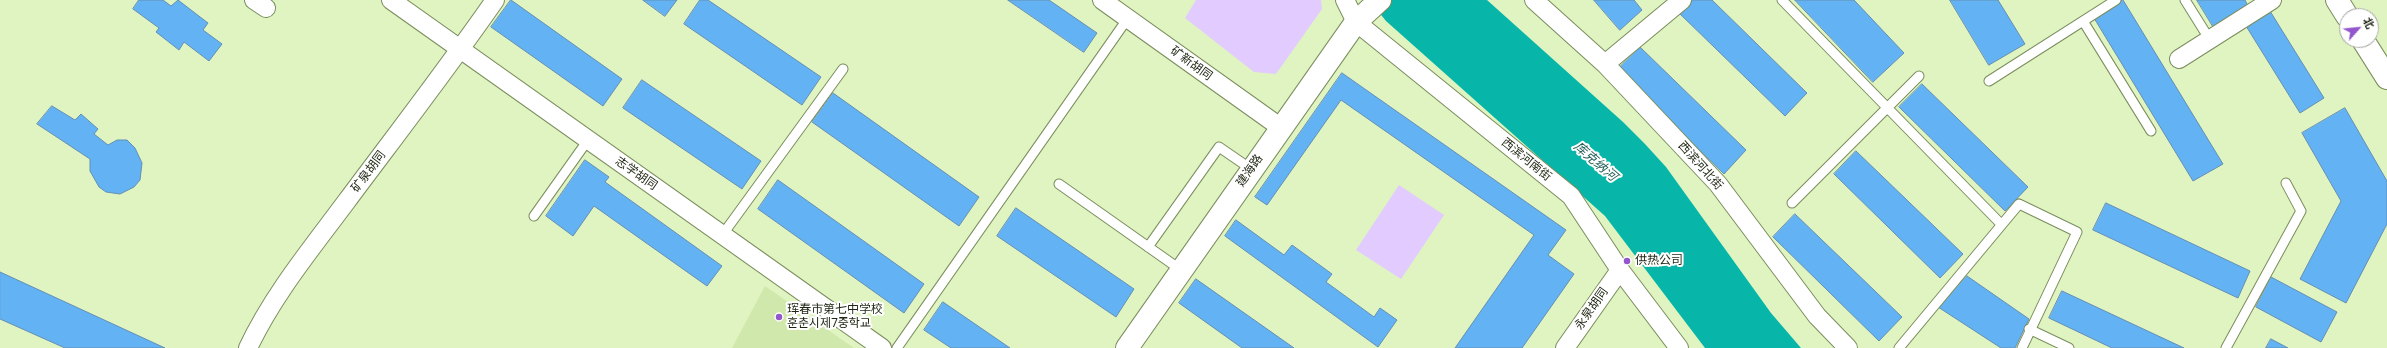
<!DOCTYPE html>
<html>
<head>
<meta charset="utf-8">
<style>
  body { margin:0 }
  #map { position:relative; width:2387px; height:348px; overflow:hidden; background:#dff4c0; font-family:Poppins,"Noto Sans SC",sans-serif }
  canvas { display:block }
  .north { position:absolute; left:2339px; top:8px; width:40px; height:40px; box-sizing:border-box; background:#fff; border:1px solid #a5a8a0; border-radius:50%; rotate:63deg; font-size:11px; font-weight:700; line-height:16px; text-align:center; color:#1e2512 }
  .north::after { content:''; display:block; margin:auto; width:14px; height:18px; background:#9356cd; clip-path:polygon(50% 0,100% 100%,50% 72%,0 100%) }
</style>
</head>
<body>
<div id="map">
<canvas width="2387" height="348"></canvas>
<div class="north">北</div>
</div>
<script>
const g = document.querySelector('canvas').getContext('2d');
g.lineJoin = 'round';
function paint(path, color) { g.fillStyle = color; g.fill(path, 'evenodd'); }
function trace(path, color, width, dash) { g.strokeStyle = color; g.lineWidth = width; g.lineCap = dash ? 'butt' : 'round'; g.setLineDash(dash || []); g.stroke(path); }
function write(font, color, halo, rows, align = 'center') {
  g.font = font + ' Poppins,"Noto Sans SC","Noto Sans KR",sans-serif'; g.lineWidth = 4; g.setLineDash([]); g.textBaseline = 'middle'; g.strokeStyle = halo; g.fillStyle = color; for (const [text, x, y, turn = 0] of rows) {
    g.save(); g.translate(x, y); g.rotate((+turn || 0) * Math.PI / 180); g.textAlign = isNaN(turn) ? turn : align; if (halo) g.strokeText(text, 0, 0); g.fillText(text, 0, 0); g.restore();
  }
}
const built = new Path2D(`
  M765 286 854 348H732Z`);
const green = new Path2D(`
  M1196 0H1321L1322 9 1276 74 1254 72 1185 18Z
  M1399 185 1444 215 1401 279 1356 250Z`);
const water = new Path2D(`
  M1369 0H1487L1623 122 1645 144 1666 167 1771 313 1801 348H1705L1605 216 1386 21Z`);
const building = new Path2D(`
  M139 0H163L171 6 178 0 208 23 203 30 222 44 209 61 184 42 179 50 156 32 159 28 133 9Z
  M511 0 622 79 603 106 491 27Z
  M643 0H677L665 16Z
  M700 0H708L821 77 802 105 684 24Z
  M1008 0H1049L1097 33 1084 52Z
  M1594 0H1634L1642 10 1620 30Z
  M1690 0H1712L1807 93 1785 116 1678 12Z
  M1795 0H1854L1904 53 1873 82Z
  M1950 0H1998L2025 44 1989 65Z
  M2123 0 2223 164 2193 181 2094 18Z
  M2197 0H2245L2248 6 2214 28Z
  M2270 11 2324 98 2300 113 2246 26Z
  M1640 47 1746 150 1724 174 1617 70Z
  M1342 73 1566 230 1548 255 1574 274 1522 348H1455L1534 235 1341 100 1267 205 1255 197Z
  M642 80 761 161 742 189 623 108Z
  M1922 84 2028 187 2005 211 1899 107Z
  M833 93 979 197 959 226 812 122Z
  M52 106 75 120 81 114 98 129 94 134 108 145 117 140H127L135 148 142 163 140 180 134 187 120 194 106 192 99 187 90 171V159L37 124Z
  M2345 108 2387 181V224L2346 303 2300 279 2341 201 2302 133Z
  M1856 151 1963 254 1940 278 1834 174Z
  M585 160 609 177 605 182 722 266 707 286 594 206 573 236 546 216Z
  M778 180 924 284 904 313 758 209Z
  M2106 203 2250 271 2238 298 2093 230Z
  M1016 208 1134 289 1116 317 997 236Z
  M1795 214 1902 317 1879 341 1773 237Z
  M1236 220 1284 255 1292 245 1332 274 1326 282 1374 317 1380 308 1397 320 1378 347 1225 236Z
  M0 272 165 348H65L0 319Z
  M1967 276 2029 319 2015 348H2001L1938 307Z
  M2271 277 2337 312 2321 342 2256 307Z
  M1196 279 1294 348H1242L1179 303Z
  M2062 291 2184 348H2112L2049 318Z
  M943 302 1010 348H951L924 330Z
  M2271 339 2288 348H2266Z`);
const service = new Path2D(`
  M1782 0 2001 224
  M2185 0 2210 40
  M2083 21 2151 131
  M1989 81 2116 0
  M1059 184 1181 270
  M1792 203 1919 76
  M534 216 588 140
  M723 234 843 69
  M1148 247 1219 147 1251 169
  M2029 329 2069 348
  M897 348 1128 18
  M1899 348 2019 204 2077 232 2022 348
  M2226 348 2301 211 2286 183`);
const minor = new Path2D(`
  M254 0 266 8
  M391 0 882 348
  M1102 0 1280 127
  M1345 0 1356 22 1571 196 1620 270 1679 348
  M1534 0 1605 64 1718 184 1817 316 1848 348
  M2179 59 2272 0
  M1605 64 1682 0
  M248 348C273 295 311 249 346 202 396 135 447 69 495 0
  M1565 348 1620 270`);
const tertiary = new Path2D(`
  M2337 0 2347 16
  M2363 40 2387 78
  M1127 348 1356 22 1380 0`);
const markers = [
  [1627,261,4,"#9356cd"],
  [779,317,4,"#9356cd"]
];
const streetNames = [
  ["矿新胡同",1191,64,36],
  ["西滨河南街",1526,160,39],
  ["西滨河北街",1700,166,48],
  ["建海路",1250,171,-55],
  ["矿泉胡同",369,172,-53],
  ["志学胡同",636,174,35],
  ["永泉胡同",1592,309,-55]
];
const poiNames = [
  ["供热公司",1635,261],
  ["珲春市第七中学校",787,310],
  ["훈춘시제7중학교",787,324]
];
const waterNames = [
  ["库克纳河",1595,162,41]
];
paint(built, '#d1e8ad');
paint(green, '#e2cbfe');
paint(water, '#07b6a8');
paint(building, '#63b2f3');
trace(building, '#658fb3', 1);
trace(service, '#7b8d5e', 11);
trace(minor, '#7b8d5e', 20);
trace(tertiary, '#7b8d5e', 24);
trace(service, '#fff', 9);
trace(minor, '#fff', 18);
trace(tertiary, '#fff', 22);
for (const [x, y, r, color] of markers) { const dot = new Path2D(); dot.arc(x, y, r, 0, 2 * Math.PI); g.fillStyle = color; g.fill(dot); trace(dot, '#fff', 1.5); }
write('12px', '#1e2512', '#fff', streetNames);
write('12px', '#1e2512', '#fff', poiNames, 'left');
write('italic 13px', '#255f58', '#fff', waterNames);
</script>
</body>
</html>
